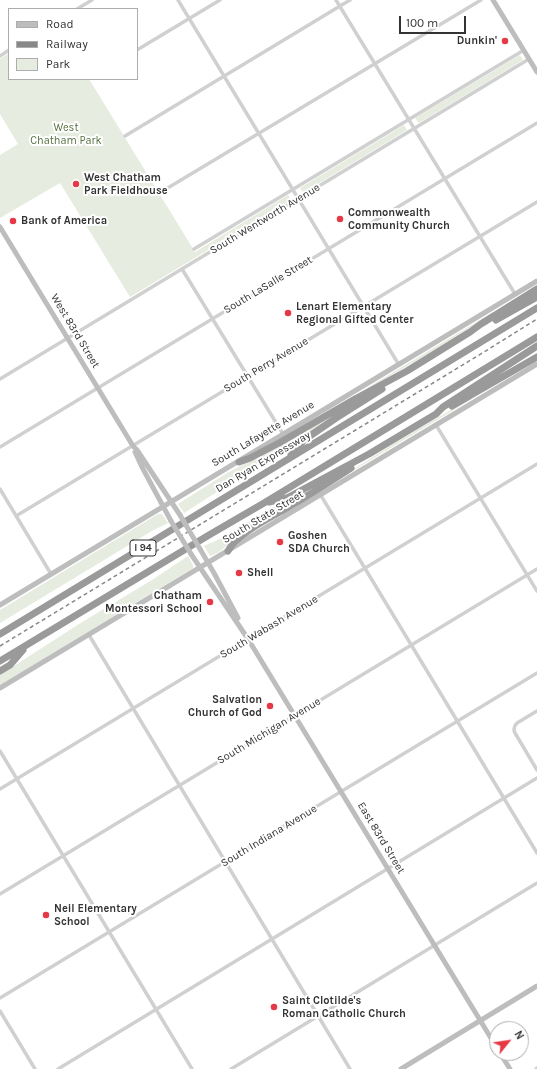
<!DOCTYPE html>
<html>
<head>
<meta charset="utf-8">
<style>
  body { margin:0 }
  #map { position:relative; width:537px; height:1069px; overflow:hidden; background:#fff; font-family:Karla,sans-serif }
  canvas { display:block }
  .legend { position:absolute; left:8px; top:8px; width:130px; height:72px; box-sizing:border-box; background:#fff; border:1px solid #adadad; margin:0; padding:5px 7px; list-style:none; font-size:12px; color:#333 }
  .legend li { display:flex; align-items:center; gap:8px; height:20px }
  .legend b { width:20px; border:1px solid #adadad }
  .north { position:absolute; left:489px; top:1021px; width:40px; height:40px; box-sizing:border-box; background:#fff; border:1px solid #adadad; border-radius:50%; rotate:60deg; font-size:11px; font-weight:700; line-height:16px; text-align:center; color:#333 }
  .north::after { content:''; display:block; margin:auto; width:14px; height:18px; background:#e63946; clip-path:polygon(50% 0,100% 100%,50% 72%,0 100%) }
  .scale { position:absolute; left:399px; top:16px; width:67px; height:18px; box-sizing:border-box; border:2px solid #333; border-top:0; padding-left:5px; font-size:12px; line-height:14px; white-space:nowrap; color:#333; -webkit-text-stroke:3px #fff; paint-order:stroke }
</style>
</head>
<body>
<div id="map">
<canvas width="537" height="1069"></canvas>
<ul class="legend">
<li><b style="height:5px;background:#bdbdbd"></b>Road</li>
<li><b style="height:5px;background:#888"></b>Railway</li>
<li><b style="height:11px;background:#e6ecdf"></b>Park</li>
</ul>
<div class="north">N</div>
<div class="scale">100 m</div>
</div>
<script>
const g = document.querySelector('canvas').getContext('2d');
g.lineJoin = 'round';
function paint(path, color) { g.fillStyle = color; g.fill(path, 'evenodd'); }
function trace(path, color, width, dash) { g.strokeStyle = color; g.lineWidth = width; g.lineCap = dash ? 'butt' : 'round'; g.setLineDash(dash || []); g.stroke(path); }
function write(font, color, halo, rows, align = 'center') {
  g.font = font + ' Karla,sans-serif'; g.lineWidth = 4; g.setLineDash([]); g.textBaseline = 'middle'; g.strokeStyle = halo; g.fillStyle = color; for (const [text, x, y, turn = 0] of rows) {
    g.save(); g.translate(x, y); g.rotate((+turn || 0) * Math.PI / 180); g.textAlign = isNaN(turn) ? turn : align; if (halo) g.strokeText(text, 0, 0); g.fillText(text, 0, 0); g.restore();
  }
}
const green = new Path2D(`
  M9 53V79H89L195 252 288 195 291 200 130 297 60 183 0 218V155L18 144 0 114V59Z
  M520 55 523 60 419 123 415 118Z
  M404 125 407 130 303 193 300 188Z
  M493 312V313C450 340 407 368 362 391Z
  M471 398 472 399 346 475V474L393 444Z
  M361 400 184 513 178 504 227 473 289 441 310 428Z
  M331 478 233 540C226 546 219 554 210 556L204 546 222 538 257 516 283 502Z
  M158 514H162L168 523 152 531 0 623V610Z
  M188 556 193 565V568L0 685V675L79 624 152 580Z`);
const street = new Path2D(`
  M178 0 399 365
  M336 0 515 294
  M77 9 92 0
  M137 50 220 0
  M0 56 9 50
  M125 136 350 0
  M161 192 481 0
  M194 249 524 50
  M182 269 283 434
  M0 379 529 59
  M436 425 537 591
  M0 447 537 123
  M0 489 51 574
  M320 494 537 853
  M16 516 537 202
  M89 635 350 1069
  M537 711 517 723C514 726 513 729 515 733L537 770
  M0 751 192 1069
  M0 789 537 464
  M0 894 537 569
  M0 998 537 673
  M0 1011 35 1069
  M58 1069 537 778
  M231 1069 537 883
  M536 1069 537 1068`);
const secondary = new Path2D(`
  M493 0 537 72
  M0 227 133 446 137 450 180 515
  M135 452 142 467 171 521
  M200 549 214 573 238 618
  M191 554 248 639 497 1048
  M0 605 537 281
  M0 688 537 364
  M500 1053 510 1069
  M401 1069 537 986`);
const highway = new Path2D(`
  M496 320 537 297
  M452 406 537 357
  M291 455 304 440 336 418 382 389
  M239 462 250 458 279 443 355 399 407 371 470 332 481 324 537 289
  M269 502 287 498 369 454 436 414 443 407 537 346
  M228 551C237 533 272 517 290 506 311 494 331 481 351 468
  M0 634 537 308
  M0 661 209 535 264 503 537 337
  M0 671 10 665 23 650`);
const rail = new Path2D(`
  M0 646 484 352 537 319`);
const secondaryBridge = new Path2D(`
  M180 515 200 549
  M171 521 191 554`);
const markers = [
  [505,41,4,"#e63946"],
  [76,184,4,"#e63946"],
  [340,219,4,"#e63946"],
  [13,221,4,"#e63946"],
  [288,313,4,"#e63946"],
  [280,542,4,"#e63946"],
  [239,573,4,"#e63946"],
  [210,602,4,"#e63946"],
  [270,706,4,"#e63946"],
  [46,915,4,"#e63946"],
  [274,1007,4,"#e63946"]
];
const shields = [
  [143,548,26]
];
const shieldNames = [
  ["I 94",143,548]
];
const poiNames = [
  ["Dunkin'",497,41,"right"],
  ["West Chatham",84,178],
  ["Park Fieldhouse",84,191],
  ["Commonwealth",348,213],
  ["Community Church",348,226],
  ["Bank of America",21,221],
  ["Lenart Elementary",296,307],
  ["Regional Gifted Center",296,320],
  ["Goshen",288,536],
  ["SDA Church",288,549],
  ["Shell",247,573],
  ["Chatham",202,596,"right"],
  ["Montessori School",202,609,"right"],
  ["Salvation",262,700,"right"],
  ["Church of God",262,713,"right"],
  ["Neil Elementary",54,909],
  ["School",54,922],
  ["Saint Clotilde's",282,1001],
  ["Roman Catholic Church",282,1014]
];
const parkNames = [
  ["West",66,128],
  ["Chatham Park",66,141]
];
const streetNames = [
  ["South Wentworth Avenue",265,219,-31],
  ["South LaSalle Street",268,285,-31],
  ["West 83rd Street",75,331,59],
  ["South Perry Avenue",266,365,-31],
  ["South Lafayette Avenue",263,434,-31],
  ["Dan Ryan Expressway",263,462,-31],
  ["South State Street",263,517,-31],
  ["South Wabash Avenue",269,627,-31],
  ["South Michigan Avenue",269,731,-31],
  ["South Indiana Avenue",269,836,-31],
  ["East 83rd Street",381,838,59]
];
paint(green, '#e6ecdf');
trace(street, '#d0d0d0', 3.5);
trace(secondary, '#bdbdbd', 5);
trace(highway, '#9a9a9a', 7);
trace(rail, '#888', 1.5, [4, 3]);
trace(secondaryBridge, '#bdbdbd', 5);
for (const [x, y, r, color] of markers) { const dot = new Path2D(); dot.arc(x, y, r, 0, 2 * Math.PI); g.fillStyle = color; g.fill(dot); trace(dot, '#fff', 1.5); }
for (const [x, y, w] of shields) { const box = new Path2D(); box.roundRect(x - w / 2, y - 8, w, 16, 3); g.fillStyle = '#fff'; g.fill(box); trace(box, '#333', 1); }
write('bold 10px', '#333', null, shieldNames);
write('bold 11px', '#333', '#fff', poiNames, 'left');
write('11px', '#56703f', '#fff', parkNames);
write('11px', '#333', '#fff', streetNames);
</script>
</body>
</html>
